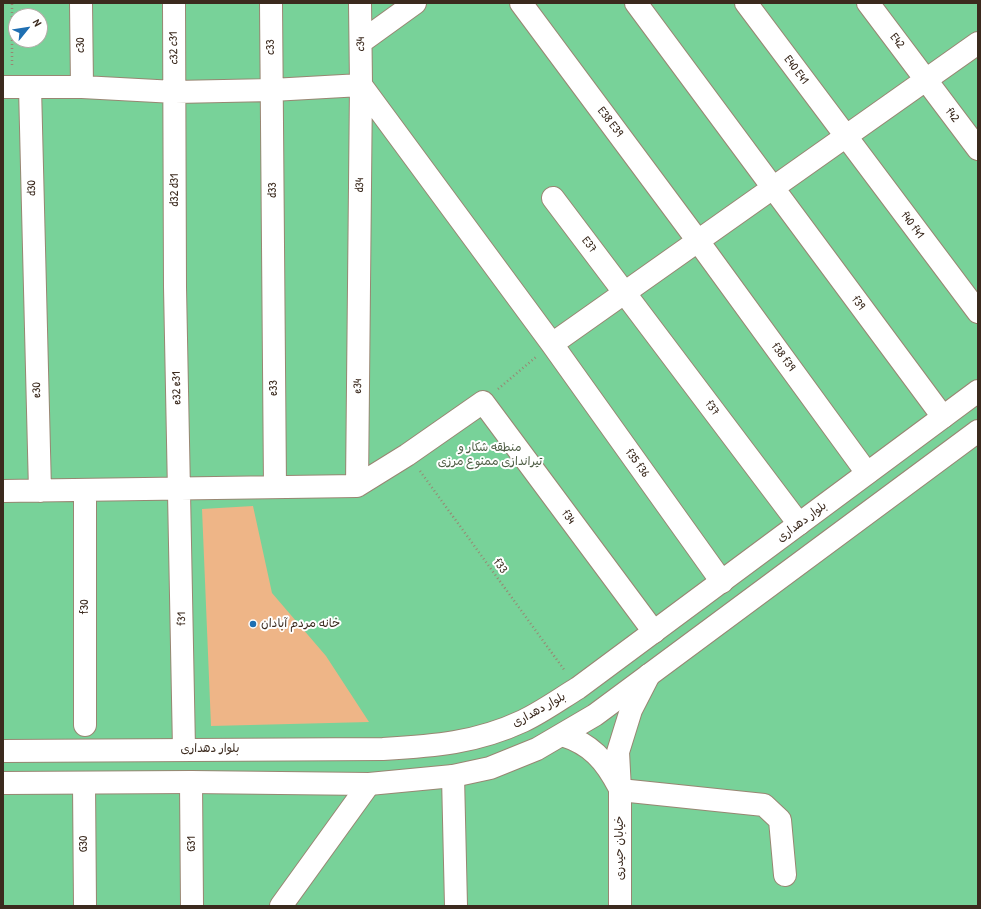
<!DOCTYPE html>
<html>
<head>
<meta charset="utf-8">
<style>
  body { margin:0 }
  #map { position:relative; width:981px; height:909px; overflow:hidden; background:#f4e1c6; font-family:"Patrick Hand",sans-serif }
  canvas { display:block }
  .frame { position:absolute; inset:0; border:4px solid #3b2a1e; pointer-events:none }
  .north { position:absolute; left:8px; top:8px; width:40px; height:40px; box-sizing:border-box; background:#fff; border:1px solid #b1aaa5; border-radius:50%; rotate:60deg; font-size:11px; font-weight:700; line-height:16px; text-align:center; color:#3b2a1e }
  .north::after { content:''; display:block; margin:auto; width:14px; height:18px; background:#1f6fb2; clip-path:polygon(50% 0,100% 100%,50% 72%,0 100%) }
</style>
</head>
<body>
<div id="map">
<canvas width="981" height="909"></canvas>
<div class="frame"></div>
<div class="north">N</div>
</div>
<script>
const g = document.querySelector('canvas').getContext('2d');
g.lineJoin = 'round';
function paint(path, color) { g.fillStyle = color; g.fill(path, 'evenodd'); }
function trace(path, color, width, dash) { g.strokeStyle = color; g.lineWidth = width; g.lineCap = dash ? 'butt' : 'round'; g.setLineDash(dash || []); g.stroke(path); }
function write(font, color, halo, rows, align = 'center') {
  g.font = font + ' "Patrick Hand","Playpen Sans Arabic",sans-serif'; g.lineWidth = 4; g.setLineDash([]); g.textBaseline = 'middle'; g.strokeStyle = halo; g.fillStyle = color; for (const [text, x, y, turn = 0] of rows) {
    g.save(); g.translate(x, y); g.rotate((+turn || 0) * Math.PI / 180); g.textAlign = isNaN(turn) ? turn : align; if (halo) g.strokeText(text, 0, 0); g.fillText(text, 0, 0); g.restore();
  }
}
const green = new Path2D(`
  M3 3H978V906H3ZM16 16H40V40H16Z`);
const building = new Path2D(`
  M253 506 272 593 326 656 369 722 211 726 202 509Z`);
const path = new Path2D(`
  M12 65V3
  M498 389 536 357
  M420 471 565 671`);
const minor = new Path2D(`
  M81 3 82 87
  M174 3 175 287 184 749
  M271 3 275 487
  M521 3 698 241 867 473
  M636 3 943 417
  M746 3 978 312
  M868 3 978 149
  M361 42 415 3
  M361 85 552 344 722 582
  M3 87H82L175 92 272 90 361 85
  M30 87 40 491
  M553 198 799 524
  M552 344 978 43
  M357 486 361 85 360 3
  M3 491 357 486 407 455 483 402 654 632
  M85 725V490
  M453 776 456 906
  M191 782 192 906
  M84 783 85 906
  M620 790 764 805 780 820 785 875
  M281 906 369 784`);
const tertiary = new Path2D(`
  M562 735C591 744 605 760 619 787
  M620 906V790L618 752 631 710 649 675`);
const secondary = new Path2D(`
  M3 751 383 749C434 746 476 743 523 721 542 712 560 699 578 688L978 391
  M3 783 191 782 369 784 453 776 490 768 537 749 595 715 978 431`);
const markers = [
  [253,624,4,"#1f6fb2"]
];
const streetNames = [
  ["E42",897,41,53],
  ["c34",361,44,-91],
  ["c30",81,45,-90],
  ["c33",271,47,-90],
  ["c32 c31",174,48,-91],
  ["E40 E41",796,70,53],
  ["f42",952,115,53],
  ["E38 E39",610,122,53],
  ["d34",360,185,-89],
  ["d30",32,188,-91],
  ["d32 d31",175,190,-90],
  ["d33",273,190,-90],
  ["f40 f41",912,225,53],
  ["E37",589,245,53],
  ["f39",858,303,53],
  ["f38 f39",783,357,54],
  ["e34",358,386,-89],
  ["e32 e31",177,388,-91],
  ["e33",274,388,-90],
  ["e30",37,390,-91],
  ["f37",712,408,53],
  ["f35 f36",637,463,54],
  ["f34",568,517,53],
  ["بلوار دهداری",802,522,-37],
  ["f33",500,566,54],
  ["f30",85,607,-90],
  ["f31",182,619,-91],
  ["بلوار دهداری",539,710,-29],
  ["بلوار دهداری",210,749],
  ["G30",84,844,-90],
  ["G31",192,844,-90],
  ["خیابان حیدری",620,848,-90]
];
const parkNames = [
  ["منطقه شکار و",490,448],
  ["تیراندازی ممنوع مرزی",490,462]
];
const poiNames = [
  ["خانه مردم آبادان",261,624]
];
paint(green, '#78d299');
paint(building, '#eeb587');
trace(minor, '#988672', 24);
trace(tertiary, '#988672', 24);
trace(secondary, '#988672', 24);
trace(path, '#988672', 2.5, [1, 3]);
trace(minor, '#fff', 22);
trace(tertiary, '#fff', 22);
trace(secondary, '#fff', 22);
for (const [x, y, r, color] of markers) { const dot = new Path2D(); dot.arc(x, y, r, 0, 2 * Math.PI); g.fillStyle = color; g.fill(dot); trace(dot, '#fff', 1.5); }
write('12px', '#3b2a1e', '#fff', streetNames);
write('12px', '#4d5c43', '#fff', parkNames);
write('12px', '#3b2a1e', '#fff', poiNames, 'left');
</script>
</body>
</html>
